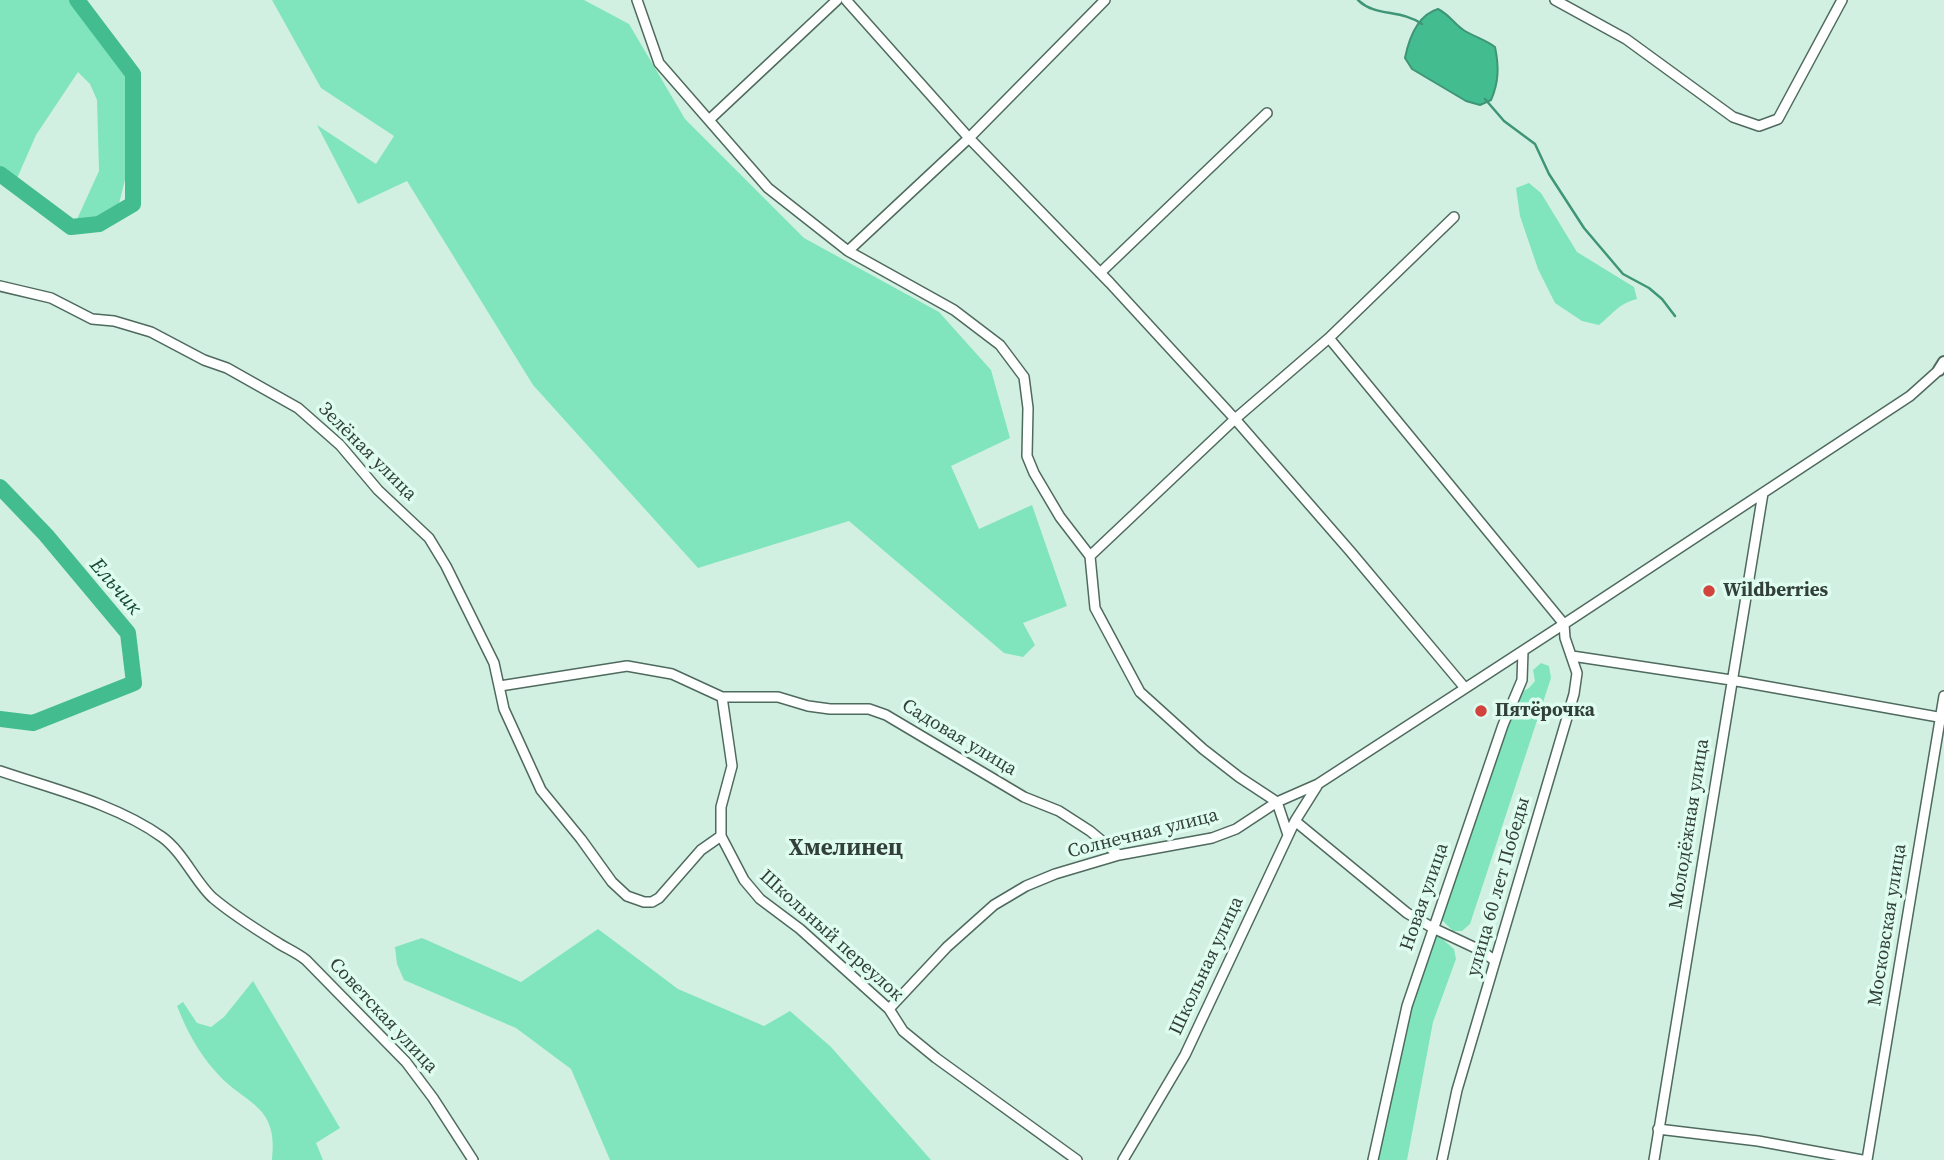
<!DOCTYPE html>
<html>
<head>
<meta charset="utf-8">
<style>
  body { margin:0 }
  canvas { display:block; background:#d1f0e1 }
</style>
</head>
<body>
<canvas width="1944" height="1160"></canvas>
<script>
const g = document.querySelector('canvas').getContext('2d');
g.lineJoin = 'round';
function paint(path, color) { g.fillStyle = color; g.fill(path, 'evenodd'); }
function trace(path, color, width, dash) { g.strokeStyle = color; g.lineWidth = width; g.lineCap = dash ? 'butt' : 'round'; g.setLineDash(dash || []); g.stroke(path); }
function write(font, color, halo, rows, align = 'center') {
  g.font = font + ' "Source Serif 4",serif'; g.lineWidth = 7; g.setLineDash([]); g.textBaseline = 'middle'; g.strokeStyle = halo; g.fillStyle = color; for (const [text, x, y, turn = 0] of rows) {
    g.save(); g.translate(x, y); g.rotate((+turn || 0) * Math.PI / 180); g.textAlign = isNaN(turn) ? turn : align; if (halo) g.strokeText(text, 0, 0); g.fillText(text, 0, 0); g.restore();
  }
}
const green = new Path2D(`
  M0 0H84L115 39 139 123 117 212 73 228 99 171 97 100 90 84 78 72 36 135 15 183 0 171Z
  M272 0H584L629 24 685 119 804 238 939 312 991 370 1010 438 951 466 979 529 1032 505 1067 606 1023 623 1035 645 1023 657 1004 653 849 521 698 568 533 385 407 181 358 204 317 125 376 164 394 136 321 88Z
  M1529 183 1541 193 1577 252 1634 287 1637 299C1618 304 1614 313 1599 325L1582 321 1555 303 1538 269 1520 216 1516 188Z
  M1541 663 1549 666 1551 678 1470 924 1462 931H1453L1440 918 1518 694 1529 688 1535 681 1533 670Z
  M598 929 678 989 764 1026 790 1011 831 1047 931 1160H610L571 1069 516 1028 404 980 397 964 395 947 422 938 521 982Z
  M1433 937H1440L1454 949 1456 959 1433 1022 1407 1160H1376L1408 1010Z
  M253 981 340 1128 316 1143 323 1160H272C279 1103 244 1105 215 1071 198 1052 186 1029 177 1006L183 1002 197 1023 211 1027 224 1017Z`);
const water = new Path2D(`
  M1438 9C1450 15 1455 25 1465 31 1475 37 1486 40 1495 47 1499 66 1499 82 1491 100L1480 105 1466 101 1412 69 1405 58C1409 38 1418 15 1438 9Z`);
const stream = new Path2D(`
  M1358 0C1375 17 1401 9 1422 24
  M1485 99 1504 121 1535 144 1549 174 1584 228 1623 274 1649 288 1662 299 1675 316`);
const river = new Path2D(`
  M0 174 71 227 99 224 133 204V74L77 0
  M0 487 46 535 128 633 134 683 33 723 0 719`);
const minor = new Path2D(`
  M637 0 659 63 768 188 848 251 954 310 1000 345 1024 377 1028 408 1027 456 1034 473 1060 517 1090 556
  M846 0 969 138 1110 283 1235 419 1329 338 1564 624 1910 396 1939 370
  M1555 0 1626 39 1733 117 1759 126 1778 119 1842 0
  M709 120 837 0
  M848 251 969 138 1105 0
  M1100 273 1267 113
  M0 286 51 298 92 319 114 321 151 332 204 360 227 368 298 408 340 445 378 490 429 538 446 566 494 663 504 709 541 790 581 839 612 882 627 896 644 902H652L659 898 701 850 721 836
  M1329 338 1454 217
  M1572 656 1731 680 1944 718
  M500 686 627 666 672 674 722 697H778L808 706 830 709H869L886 715 1024 797 1059 811 1090 831 1119 855
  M722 697 732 766 721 807V836L744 880 760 899 800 929 889 1009 903 1031 936 1058 1077 1160
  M0 771C53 789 116 804 162 837 183 852 196 883 213 898 232 914 254 928 275 941 285 948 296 952 306 960L406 1062 433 1098 473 1160
  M1295 821 1407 913 1433 928 1482 951 1495 961
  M1288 835 1277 802 1239 777 1203 749 1140 692 1095 608 1090 556 1235 419 1350 551 1465 688
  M889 1009 947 947 994 905 1026 886 1055 874 1119 855 1212 838 1236 829 1277 802 1318 784 1564 624
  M1658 1129 1758 1141 1862 1160
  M1123 1160 1185 1055 1295 821 1317 786
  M1373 1160 1407 1006 1503 725 1522 680 1523 651
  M1442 1160 1457 1090 1574 694 1577 673 1565 638 1564 624
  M1654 1160 1763 493
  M1867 1160 1944 696`);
const tertiary = new Path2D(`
  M1939 370 1944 362`);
const markers = [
  [1709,591,7,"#d1433c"],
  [1481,711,7,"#d1433c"]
];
const streetNames = [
  ["Зелёная улица",367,452,45],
  ["Садовая улица",959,738,31],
  ["Молодёжная улица",1690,824,-81],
  ["Солнечная улица",1143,834,-14],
  ["улица 60 лет Победы",1499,887,-74],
  ["Новая улица",1425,897,-71],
  ["Московская улица",1888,925,-81],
  ["Школьный переулок",831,936,42],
  ["Школьная улица",1207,966,-65],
  ["Советская улица",383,1016,47]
];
const poiNames = [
  ["Wildberries",1723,591],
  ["Пятёрочка",1495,711]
];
const waterNames = [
  ["Ельчик",115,587,49]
];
const quarterNames = [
  ["Хмелинец",846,849]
];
paint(green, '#80e5bc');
paint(water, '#43bc90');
trace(water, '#3e9676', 2);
trace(stream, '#3e9676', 2.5);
trace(river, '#43bc90', 16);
trace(minor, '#4f6a5e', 12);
trace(tertiary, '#4f6a5e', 14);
trace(minor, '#fff', 9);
trace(tertiary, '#fff', 10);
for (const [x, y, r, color] of markers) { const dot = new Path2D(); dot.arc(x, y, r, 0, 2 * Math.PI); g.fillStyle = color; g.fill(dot); trace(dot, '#defdef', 2.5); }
write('19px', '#333f3a', '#defdef', streetNames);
write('bold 19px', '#333f3a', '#defdef', poiNames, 'left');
write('italic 21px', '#154734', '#defdef', waterNames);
write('bold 23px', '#333f3a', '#defdef', quarterNames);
</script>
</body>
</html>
